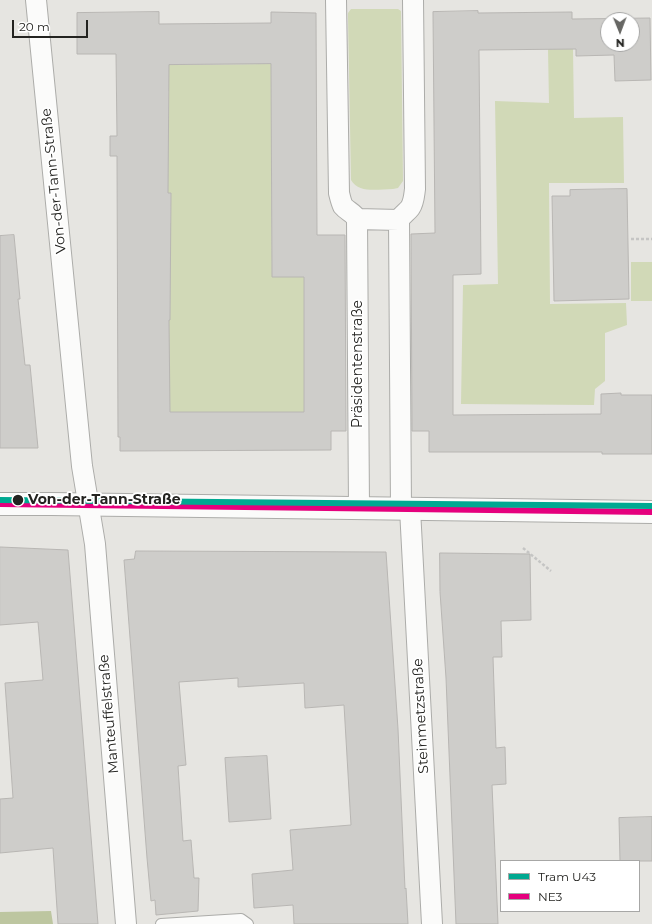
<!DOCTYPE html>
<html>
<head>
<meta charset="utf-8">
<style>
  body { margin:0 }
  #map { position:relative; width:652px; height:924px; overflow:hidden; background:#e6e5e1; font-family:Montserrat,sans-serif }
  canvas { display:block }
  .legend { position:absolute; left:500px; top:860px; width:140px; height:52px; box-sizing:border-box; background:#fff; border:1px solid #a7a7a6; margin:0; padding:5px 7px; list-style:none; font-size:12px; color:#232320 }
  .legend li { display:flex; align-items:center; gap:8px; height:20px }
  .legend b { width:20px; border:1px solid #a7a7a6 }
  .north { position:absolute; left:600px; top:12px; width:40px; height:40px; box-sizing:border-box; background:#fff; border:1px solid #a7a7a6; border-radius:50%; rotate:179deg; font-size:11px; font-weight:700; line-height:16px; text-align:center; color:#232320 }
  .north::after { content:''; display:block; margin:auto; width:14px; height:18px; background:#676764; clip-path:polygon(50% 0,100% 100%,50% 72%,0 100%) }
  .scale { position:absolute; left:12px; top:20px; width:76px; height:18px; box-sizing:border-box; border:2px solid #232320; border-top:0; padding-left:5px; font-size:12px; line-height:14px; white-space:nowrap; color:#232320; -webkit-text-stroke:3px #fff; paint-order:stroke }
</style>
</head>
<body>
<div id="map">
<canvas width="652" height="924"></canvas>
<ul class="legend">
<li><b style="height:5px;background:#00a991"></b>Tram U43</li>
<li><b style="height:5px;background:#e5007d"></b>NE3</li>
</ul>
<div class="north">N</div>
<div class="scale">20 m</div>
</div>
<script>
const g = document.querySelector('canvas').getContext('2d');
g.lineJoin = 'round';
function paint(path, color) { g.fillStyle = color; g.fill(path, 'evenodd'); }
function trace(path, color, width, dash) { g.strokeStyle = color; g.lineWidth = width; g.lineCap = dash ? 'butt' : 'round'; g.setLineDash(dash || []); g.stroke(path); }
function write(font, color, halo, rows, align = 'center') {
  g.font = font + ' Montserrat,sans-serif'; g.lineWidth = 3.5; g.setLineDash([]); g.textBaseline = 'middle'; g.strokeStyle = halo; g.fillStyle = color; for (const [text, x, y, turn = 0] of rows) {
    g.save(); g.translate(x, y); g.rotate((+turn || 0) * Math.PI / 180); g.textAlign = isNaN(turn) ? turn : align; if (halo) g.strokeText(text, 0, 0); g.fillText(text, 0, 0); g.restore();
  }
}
const green = new Path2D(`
  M351 9H398L401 11 403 181 398 188 393 189C379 189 359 194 351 180L348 17V13Z
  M258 46 271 47 272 277H304V412L170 413 160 321 170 320V241L160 223H171V193H160L168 169V143L159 120H169V91L159 90 169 54 179 65 257 64Z
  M548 49H573L574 118 623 117 624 183H549L550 304 626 303 627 325 605 333V381L595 389 594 405 461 404 463 285 498 284 495 101 549 103Z
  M631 262H652V301H631Z`);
const forest = new Path2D(`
  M51 911 53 924H0V912Z`);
const building = new Path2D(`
  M478 11V13L572 12V19L650 18 651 80 615 81 614 55 576 56V49L479 50 481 274 453 275V415L601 414V394L621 393V395H652V454H602V452H429V431H412L411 234 435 233 433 12ZM608 20H632V44H608Z
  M159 12V24L271 23V12L316 13 317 235H345L346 431H331V450L120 451V437H118L117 156H110V136H117L116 54H77V13ZM271 64 272 277H304V412H170L169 320H170L171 193H168L169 65Z
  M627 189 629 299 554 301 552 196H570V190Z
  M14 235 20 299H18L25 365H30L38 448H0V236Z
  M0 547 68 550 98 924H58L53 848 0 853V799L13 798 5 683 43 680 38 622 0 625Z
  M136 551 386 552 398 729 405 889 406 888 408 924H294L293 905 254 908 252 874 293 870 290 830 351 825 344 705 305 708 304 683 238 687V678L179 682 186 765 178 766 183 841 191 840 194 878H199L198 911 156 915 155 900 151 901 147 858 124 560 134 559Z
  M440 553 530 554 531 620 501 621 502 657H493L496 748 505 747 506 784 492 785 498 924H456L446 678 440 592Z
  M267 756 271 819 229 822 225 758Z
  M652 817V861H620L619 818Z`);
const path = new Path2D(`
  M631 239H652
  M523 548 551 571`);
const lane = new Path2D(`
  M161 924 241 919 248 924`);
const street = new Path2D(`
  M36 0 82 466 95 544 126 924
  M336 0 339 193C340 197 341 202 343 206 347 211 354 213 357 219L359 508
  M357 219 399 220
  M401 509 399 220C402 215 407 212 410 208 414 202 414 196 415 189L413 0
  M410 509 432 924`);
const secondary = new Path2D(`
  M0 504H51L652 512`);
const bus1 = new Path2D(`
  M0 504 652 512`);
const tram1 = new Path2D(`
  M0 500 652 506`);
const markers = [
  [18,500,6,"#232320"]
];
const streetNames = [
  ["Von-der-Tann-Straße",54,181,-96],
  ["Präsidentenstraße",358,364,-90],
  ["Manteuffelstraße",109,714,-95],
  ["Steinmetzstraße",421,716,-93]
];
const stopNames = [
  ["Von-der-Tann-Straße",28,500]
];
paint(green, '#d1d9b7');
paint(forest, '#bdc6a0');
paint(building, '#cecdca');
trace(building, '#b8b6b3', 1);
trace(lane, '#acaca9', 12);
trace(street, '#acaca9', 22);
trace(secondary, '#acaca9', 24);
trace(path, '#c5c5c4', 2.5, [3, 2]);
trace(lane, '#fbfbfa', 10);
trace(street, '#fbfbfa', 20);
trace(secondary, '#fbfbfa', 22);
trace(bus1, '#e5007d', 6);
trace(tram1, '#00a991', 6);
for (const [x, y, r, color] of markers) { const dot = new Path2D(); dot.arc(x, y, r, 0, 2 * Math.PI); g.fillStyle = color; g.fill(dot); trace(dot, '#fff', 1.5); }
write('14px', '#232320', '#fff', streetNames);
write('bold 14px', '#232320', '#fff', stopNames, 'left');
</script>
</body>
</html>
